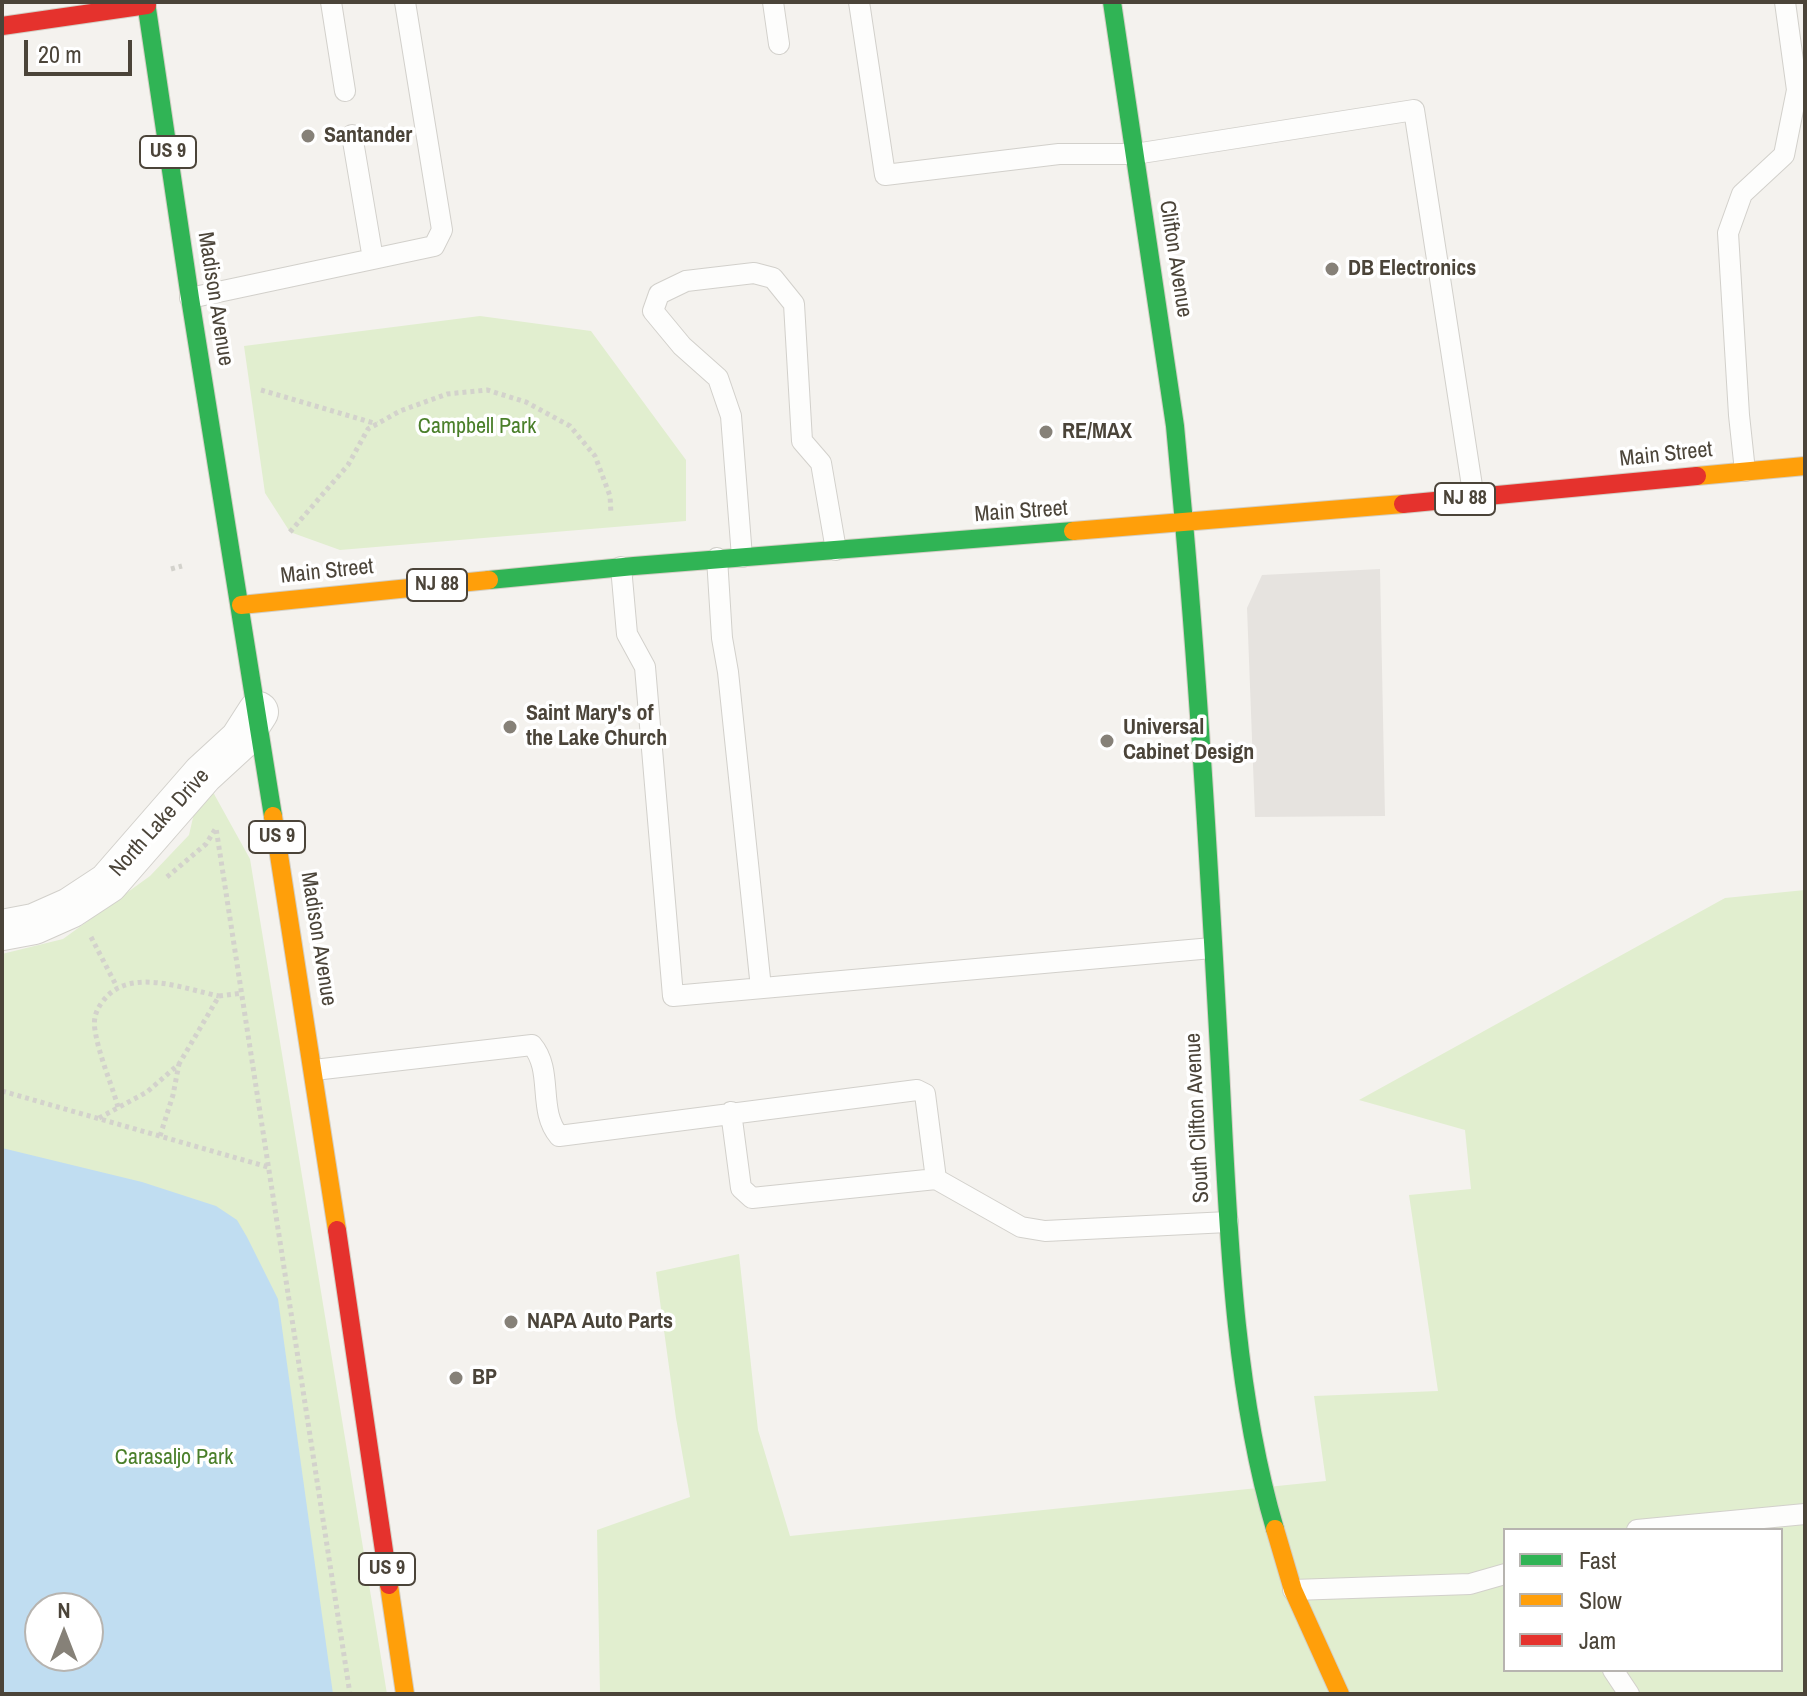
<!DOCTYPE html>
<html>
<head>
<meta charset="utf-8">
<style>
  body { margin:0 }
  #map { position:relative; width:1807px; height:1696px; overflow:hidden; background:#f4f2ee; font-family:"Archivo Narrow",sans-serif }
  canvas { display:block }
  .frame { position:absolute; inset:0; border:4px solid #4b4439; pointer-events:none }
  .legend { position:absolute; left:1503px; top:1528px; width:280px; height:144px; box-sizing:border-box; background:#fff; border:2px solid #b7b4b0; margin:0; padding:10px 14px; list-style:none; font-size:24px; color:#4b4439 }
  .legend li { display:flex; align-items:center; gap:16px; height:40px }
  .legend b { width:40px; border:2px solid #b7b4b0 }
  .north { position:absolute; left:24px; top:1592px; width:80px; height:80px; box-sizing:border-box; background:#fff; border:2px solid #b7b4b0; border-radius:50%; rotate:0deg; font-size:22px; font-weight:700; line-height:32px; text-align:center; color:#4b4439 }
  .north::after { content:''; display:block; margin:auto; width:28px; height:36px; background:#868178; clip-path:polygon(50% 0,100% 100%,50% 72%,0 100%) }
  .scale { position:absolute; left:24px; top:40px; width:108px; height:36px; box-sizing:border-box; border:4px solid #4b4439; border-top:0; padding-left:10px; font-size:24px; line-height:28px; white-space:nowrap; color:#4b4439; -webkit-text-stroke:6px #fff; paint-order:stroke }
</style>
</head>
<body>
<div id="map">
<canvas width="1807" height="1696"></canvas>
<div class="frame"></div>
<ul class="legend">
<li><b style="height:10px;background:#30b455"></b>Fast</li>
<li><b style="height:10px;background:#ff9f0a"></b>Slow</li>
<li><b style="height:10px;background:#e5322d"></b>Jam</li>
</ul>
<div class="north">N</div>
<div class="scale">20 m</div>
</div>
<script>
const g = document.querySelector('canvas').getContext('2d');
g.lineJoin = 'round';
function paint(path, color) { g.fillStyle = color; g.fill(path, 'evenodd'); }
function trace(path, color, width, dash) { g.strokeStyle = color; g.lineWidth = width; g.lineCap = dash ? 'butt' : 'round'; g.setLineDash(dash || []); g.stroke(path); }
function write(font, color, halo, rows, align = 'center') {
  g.font = font + ' "Archivo Narrow",sans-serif'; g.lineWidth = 7; g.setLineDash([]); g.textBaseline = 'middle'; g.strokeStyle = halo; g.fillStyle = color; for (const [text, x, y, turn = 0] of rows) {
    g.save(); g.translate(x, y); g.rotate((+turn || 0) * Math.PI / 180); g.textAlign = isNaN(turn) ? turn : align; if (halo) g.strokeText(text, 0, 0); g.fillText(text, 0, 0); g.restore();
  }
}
const green = new Path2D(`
  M480 316 591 331 686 460V521L340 550 290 532 265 493 244 346Z
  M203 774 250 859 387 1694H2V954L63 939 150 876 189 835ZM40 1608H88V1656H40Z
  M1805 890V1694H600L597 1530 690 1497 676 1418 656 1272 739 1254 758 1430 790 1536 1326 1481 1314 1396 1438 1391 1409 1195 1471 1189 1465 1130 1359 1100 1725 898ZM1505 1530H1781V1670H1505Z`);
const parking = new Path2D(`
  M1380 569 1385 816 1255 817 1247 608 1262 575Z`);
const water = new Path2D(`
  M2 1148 142 1182 216 1206 237 1220 247 1237 278 1299 333 1694H2ZM40 1608H88V1656H40Z`);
const path = new Path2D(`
  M261 390 377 424
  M290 532 348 465 368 429 400 411 447 394 487 390 526 402 570 426 595 456 610 496 611 513
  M171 569 182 566
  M167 877 206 844 216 828 350 1694
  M91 937 117 987
  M2 1091 268 1167
  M118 1107C111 1082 99 1056 95 1030 93 1019 96 1010 103 1001 129 966 184 989 219 996
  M99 1118 147 1092 179 1064 219 996 242 993
  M160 1136 173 1095 179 1064`);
const lane = new Path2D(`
  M331 2 345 91
  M773 2 779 44
  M859 2 885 175 1059 154H1135L1414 110 1474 499
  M352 135 373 259
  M190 298 434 246 442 230 405 2
  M1745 471 1739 415 1728 233 1742 194 1784 155 1797 90 1785 2
  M742 557 731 416 718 378 682 346 653 311 659 294 686 281 754 273 773 278 794 304 802 441 821 463 836 550
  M717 558 722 638 728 672 761 988
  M621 567 627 634 645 667 673 996 1212 948
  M314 1070 532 1045C554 1071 537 1110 559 1136L917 1090 925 1094 936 1179 752 1198 741 1188 731 1112
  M936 1179 1021 1227 1045 1231 1228 1222
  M1637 1530 1805 1514
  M1293 1590 1470 1584 1505 1574
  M1613 1670 1629 1694`);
const street = new Path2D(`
  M2 930 34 924 70 908 108 883 203 774 240 740 258 712`);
const fast = new Path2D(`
  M146 2 190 298 273 816
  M1112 2 1175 426 1184 523
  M1184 523C1200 704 1210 885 1220 1067 1228 1218 1232 1383 1275 1529
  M489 580 634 566 1073 531`);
const slow = new Path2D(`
  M1697 476 1805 466
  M1073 531 1403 504
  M241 605 489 580
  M273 816 337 1230
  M1275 1529 1293 1590 1340 1694
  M389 1585 405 1694`);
const jam = new Path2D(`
  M2 26 147 5
  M1403 504 1697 476
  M337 1230 389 1585`);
const markers = [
  [308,136,8,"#868178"],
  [1332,269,8,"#868178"],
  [1046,432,8,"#868178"],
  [510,727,8,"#868178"],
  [1107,741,8,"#868178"],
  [511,1322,8,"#868178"],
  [456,1378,8,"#868178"]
];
const shields = [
  [168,152,56],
  [1465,499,60],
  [437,585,60],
  [277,837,56],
  [387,1569,56]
];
const shieldNames = [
  ["US 9",168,152],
  ["NJ 88",1465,499],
  ["NJ 88",437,585],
  ["US 9",277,837],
  ["US 9",387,1569]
];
const poiNames = [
  ["Santander",324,136],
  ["DB Electronics",1348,269],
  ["RE/MAX",1062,432],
  ["Saint Mary's of",526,714],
  ["the Lake Church",526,739],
  ["Universal",1123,728],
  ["Cabinet Design",1123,753],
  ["NAPA Auto Parts",527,1322],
  ["BP",472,1378]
];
const streetNames = [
  ["Clifton Avenue",1175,259,81],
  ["Madison Avenue",215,299,81],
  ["Main Street",1666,455,-6],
  ["Main Street",1021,512,-4],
  ["Main Street",327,572,-6],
  ["North Lake Drive",160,823,-48],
  ["Madison Avenue",318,939,81],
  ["South Clifton Avenue",1198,1118,-93]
];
const parkNames = [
  ["Campbell Park",477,427],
  ["Carasaljo Park",174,1458]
];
paint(green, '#e1eecf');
paint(parking, '#e6e3df');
paint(water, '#c0ddf1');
trace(lane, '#d2d0cb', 22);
trace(street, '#d2d0cb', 42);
trace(fast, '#d3cfc5', 20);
trace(slow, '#d3cfc5', 20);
trace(jam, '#d3cfc5', 20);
trace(path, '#d3d2cc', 5, [4, 4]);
trace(lane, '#fdfdfc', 20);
trace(street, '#fdfdfc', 40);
trace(fast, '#30b455', 18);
trace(slow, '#ff9f0a', 18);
trace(jam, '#e5322d', 18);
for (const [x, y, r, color] of markers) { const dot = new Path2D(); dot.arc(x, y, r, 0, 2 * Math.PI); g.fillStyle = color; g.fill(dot); trace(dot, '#fff', 3); }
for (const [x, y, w] of shields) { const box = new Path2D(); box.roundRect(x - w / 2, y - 16, w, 32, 6); g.fillStyle = '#fff'; g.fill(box); trace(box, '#4b4439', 2); }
write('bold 20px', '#4b4439', null, shieldNames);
write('bold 22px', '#4b4439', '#fff', poiNames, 'left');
write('22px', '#4b4439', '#fff', streetNames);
write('22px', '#4a7f2a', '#fff', parkNames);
</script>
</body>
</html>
